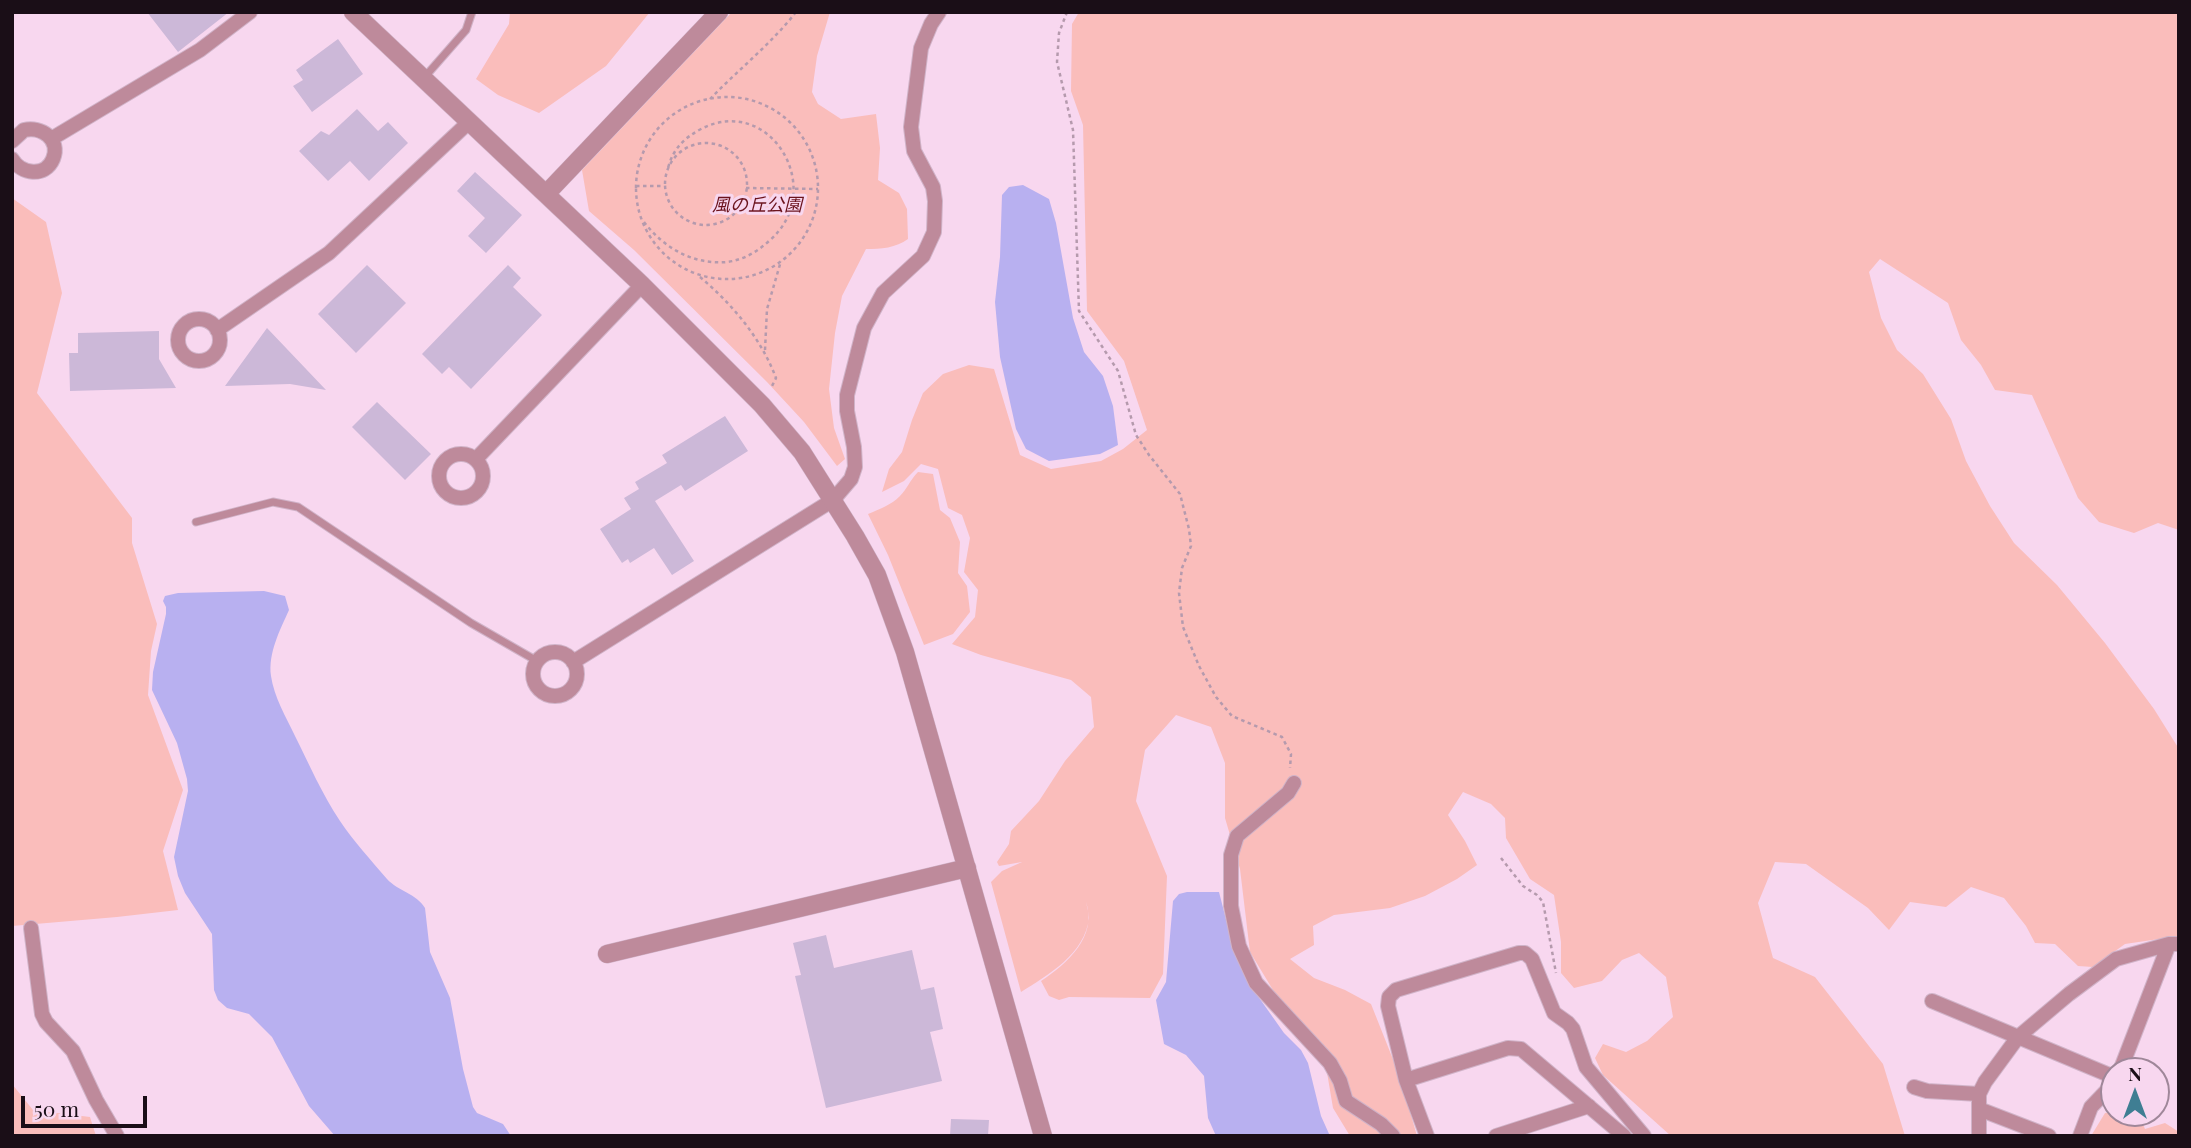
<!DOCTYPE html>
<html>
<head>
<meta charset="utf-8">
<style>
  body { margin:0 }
  #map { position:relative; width:2191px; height:1148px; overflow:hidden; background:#f8d7ef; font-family:"Playfair Display",serif }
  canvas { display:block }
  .frame { position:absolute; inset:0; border:14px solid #1a0e17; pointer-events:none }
  .north { position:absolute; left:2100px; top:1057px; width:70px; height:70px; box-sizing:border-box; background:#f8d7ef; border:2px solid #9f8799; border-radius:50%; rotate:0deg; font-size:19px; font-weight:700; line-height:28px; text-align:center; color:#1a0e17 }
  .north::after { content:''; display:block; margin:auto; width:24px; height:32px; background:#3f7e93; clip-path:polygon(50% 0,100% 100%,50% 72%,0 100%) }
  .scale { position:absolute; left:21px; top:1096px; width:126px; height:32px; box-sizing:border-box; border:4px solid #1a0e17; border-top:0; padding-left:9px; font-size:21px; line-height:24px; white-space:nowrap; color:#1a0e17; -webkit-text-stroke:5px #f8d7ef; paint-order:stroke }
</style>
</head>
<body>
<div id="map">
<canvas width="2191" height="1148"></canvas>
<div class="frame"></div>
<div class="north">N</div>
<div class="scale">50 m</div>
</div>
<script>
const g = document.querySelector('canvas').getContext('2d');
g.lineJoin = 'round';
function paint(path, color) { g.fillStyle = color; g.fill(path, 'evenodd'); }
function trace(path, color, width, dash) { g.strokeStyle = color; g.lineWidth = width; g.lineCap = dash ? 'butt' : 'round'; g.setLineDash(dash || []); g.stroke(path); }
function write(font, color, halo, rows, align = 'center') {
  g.font = font + ' "Playfair Display","Noto Sans JP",serif'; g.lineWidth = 6; g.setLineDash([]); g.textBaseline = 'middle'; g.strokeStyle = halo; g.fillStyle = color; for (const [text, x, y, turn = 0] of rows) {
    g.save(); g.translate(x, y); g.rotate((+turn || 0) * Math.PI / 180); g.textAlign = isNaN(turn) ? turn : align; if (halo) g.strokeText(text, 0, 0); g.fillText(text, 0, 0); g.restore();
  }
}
const green = new Path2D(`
  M510 12H650L606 66 539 113 498 95 476 79 509 24Z
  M732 12H830L817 56 812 92 818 104 841 119 876 114 880 148 878 180 899 193 907 209 908 239C896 248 881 249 866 249L842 296 835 333 829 389 834 428 845 459 837 466 804 422 767 382 634 250 589 211 582 170Z
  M1079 12H2179V530L2158 523 2134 533 2099 522 2078 498 2032 395 1995 390 1981 365 1961 340 1948 303 1880 259 1869 272 1881 318 1897 350 1923 374 1951 419 1966 461 1990 506 2014 543 2057 585 2105 643 2154 709 2179 749V936L2125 944 2093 967 2078 966 2055 944 2035 943 2026 926 2004 898 1971 887 1946 907 1910 902 1889 930 1868 908 1806 864 1775 862 1758 903 1773 958 1815 977 1883 1064 1905 1136H1671L1603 1075 1595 1058 1603 1044 1626 1052 1647 1041 1673 1017 1666 977 1639 953 1622 960 1602 981 1574 988 1561 973V942L1554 895 1530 879 1506 838 1505 818 1491 804 1463 792 1448 815 1465 841 1477 865 1457 879 1425 896 1390 908 1334 915 1313 926 1314 945 1290 959 1314 978 1345 990 1371 1004 1400 1077 1417 1136H1350L1333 1108 1322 1043 1276 995 1250 952 1240 869 1225 818V763L1211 727 1176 715 1145 750 1136 801 1167 876 1163 974 1150 998 1069 997 1059 1000 1049 996 1041 981C1067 964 1098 936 1086 902 1087 907 1089 913 1089 918 1085 954 1048 975 1021 992L991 882 1002 871 1022 862 999 866 997 862 1009 844 1011 831 1039 801 1065 761 1094 727 1091 697 1071 680 981 655 952 644 975 617 978 590 964 572 970 538 962 515 948 508 938 469 921 464 904 481 882 492 889 469 902 452 912 420 923 393 943 374 969 365 994 369 1020 455 1051 469 1101 461 1123 449 1147 430 1124 361 1087 311 1083 125 1071 91 1072 24Z
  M12 198 46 222 62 293 37 393 132 518V543L157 624 151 651 148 695 183 790 163 851 178 910 117 917 12 926Z
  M918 472 933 474 940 510 950 518 960 542 958 573 967 586 970 612 953 634 924 645 888 555 868 514C880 509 891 505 900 496 907 489 910 480 918 472Z
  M12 1084 33 1110 90 1117 96 1136H12Z
  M2114 1112 2138 1113 2145 1129 2165 1123 2179 1132V1136H2091L2105 1113Z`);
const water = new Path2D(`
  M1023 185 1049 199 1056 223 1073 318 1084 352 1103 376 1113 406 1118 445 1100 454 1049 461 1026 449 1016 429 1000 357 995 302 1000 257 1002 195 1009 187Z
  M264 591 285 596 289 610C280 630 268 653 271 676 274 697 286 717 295 736 309 764 322 794 340 821 354 842 371 860 387 879 398 891 417 894 425 908L430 952 450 998 463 1069 473 1107 477 1113 503 1124 511 1136H335L309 1106 272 1037 249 1014 227 1008 218 1000 214 990 212 934 185 893 178 876 174 857 188 791 187 779 177 743 152 690 153 672 166 614V607L163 601 165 596 178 593Z
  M1187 892H1219L1232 943 1255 992 1284 1033 1301 1050 1308 1063 1321 1116 1330 1136H1216L1208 1118 1204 1076 1186 1055 1164 1044 1156 1000 1166 982 1173 901 1179 894Z`);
const building = new Path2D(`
  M147 12H229L178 52Z
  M338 39 363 74 312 112 293 86 303 80 296 70Z
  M357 109 378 131 388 122 408 143 369 181 350 161 328 181 299 151 321 131 329 135Z
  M475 172 522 215 486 253 468 236 485 218 457 191Z
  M367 265 406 303 356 353 318 314Z
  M508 265 521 278 513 287 542 315 471 389 449 367 442 374 422 354Z
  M267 328 326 390 290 384 225 386Z
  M159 331V359L176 388 70 391 69 353H78V333Z
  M377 402 431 454 405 480 352 427Z
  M725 416 748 451 685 491 681 485 655 501 694 561 672 575 654 548 630 563 628 559 622 563 600 529 631 509 624 498 639 489 635 482 667 463 662 455Z
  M826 935 834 968 912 950 921 990 934 987 943 1029 930 1032 942 1081 826 1108 795 976 801 975 793 943Z
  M951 1119 989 1120 988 1136H950Z`);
const path = new Path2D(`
  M1067 12 1059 33 1057 62 1073 130 1079 311 1118 371 1136 435 1149 455 1180 494 1189 529 1191 546 1182 568 1179 593 1183 627 1199 666 1216 697 1232 716 1282 737 1291 754 1290 768
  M636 188a91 91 0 1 1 182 0a91 91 0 1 1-182 0Z
  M710 99C738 70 772 43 796 12
  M665 184a41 41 0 1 1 82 0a41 41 0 1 1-82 0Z
  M636 186H664
  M746 188 818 189
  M644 222C664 248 693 265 727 262 743 260 757 252 769 241 828 191 771 93 701 129 684 138 673 149 668 168
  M700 277C732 304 761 338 776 378L771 388
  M765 350 767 309 781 261
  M1501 858 1523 886 1537 895 1543 902 1556 973`);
const service = new Path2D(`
  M423 79 466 30 472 12
  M196 522 273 502 298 507 471 623 537 661`);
const minor = new Path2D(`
  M51 139 200 50 250 12
  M12 141 24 130C41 126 61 139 53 159 45 178 21 174 12 159
  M178 340a21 21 0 1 1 42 0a21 21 0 1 1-42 0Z
  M217 330 329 253 468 123
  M439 476a22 22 0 1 1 44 0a22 22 0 1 1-44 0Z
  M476 459 642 285
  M533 674a22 22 0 1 1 44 0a22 22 0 1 1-44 0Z
  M573 662 833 500 851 479 855 467 854 447 847 411V395L864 328 883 293 923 256 934 232 935 201 933 187 914 151 911 127 921 48 931 24 939 12
  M1294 783 1288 793 1237 836 1231 855V906L1239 946 1256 983 1330 1063 1340 1081 1346 1101 1381 1124 1393 1136
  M31 928 42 1014 46 1022 73 1051 96 1100 117 1136
  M1932 1001 2114 1077
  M2120 1071 2169 944
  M1406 1080 1508 1048 1521 1049 1624 1136
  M1914 1087 1927 1091 1979 1094
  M1979 1109 2049 1136
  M1427 1136 1406 1080 1388 1006 1389 997 1396 990 1519 953H1525L1532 959 1554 1013 1568 1023 1573 1029 1586 1067 1644 1136
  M1496 1136 1589 1106
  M1979 1136V1094L1985 1082 2018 1037 2069 994 2116 959 2169 944H2179
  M2080 1136 2091 1107 2114 1083`);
const tertiary = new Path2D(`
  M353 12 642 285 762 405 802 452 855 536 877 575 905 652 1043 1136
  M546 194 719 12
  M607 954 967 868`);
const parkNames = [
  ["風の丘公園",757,205]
];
paint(green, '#fabdbb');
paint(water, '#b8b0f0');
paint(building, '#ccb8d8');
trace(service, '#d0b3c8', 9);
trace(minor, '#d0b3c8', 16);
trace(tertiary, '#d0b3c8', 19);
trace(path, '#b59aad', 2.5, [3.5, 3.5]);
trace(service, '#be8a9b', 7);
trace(minor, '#be8a9b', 14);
trace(tertiary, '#be8a9b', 18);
write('italic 18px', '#6b131d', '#f8d7ef', parkNames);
</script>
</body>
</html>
